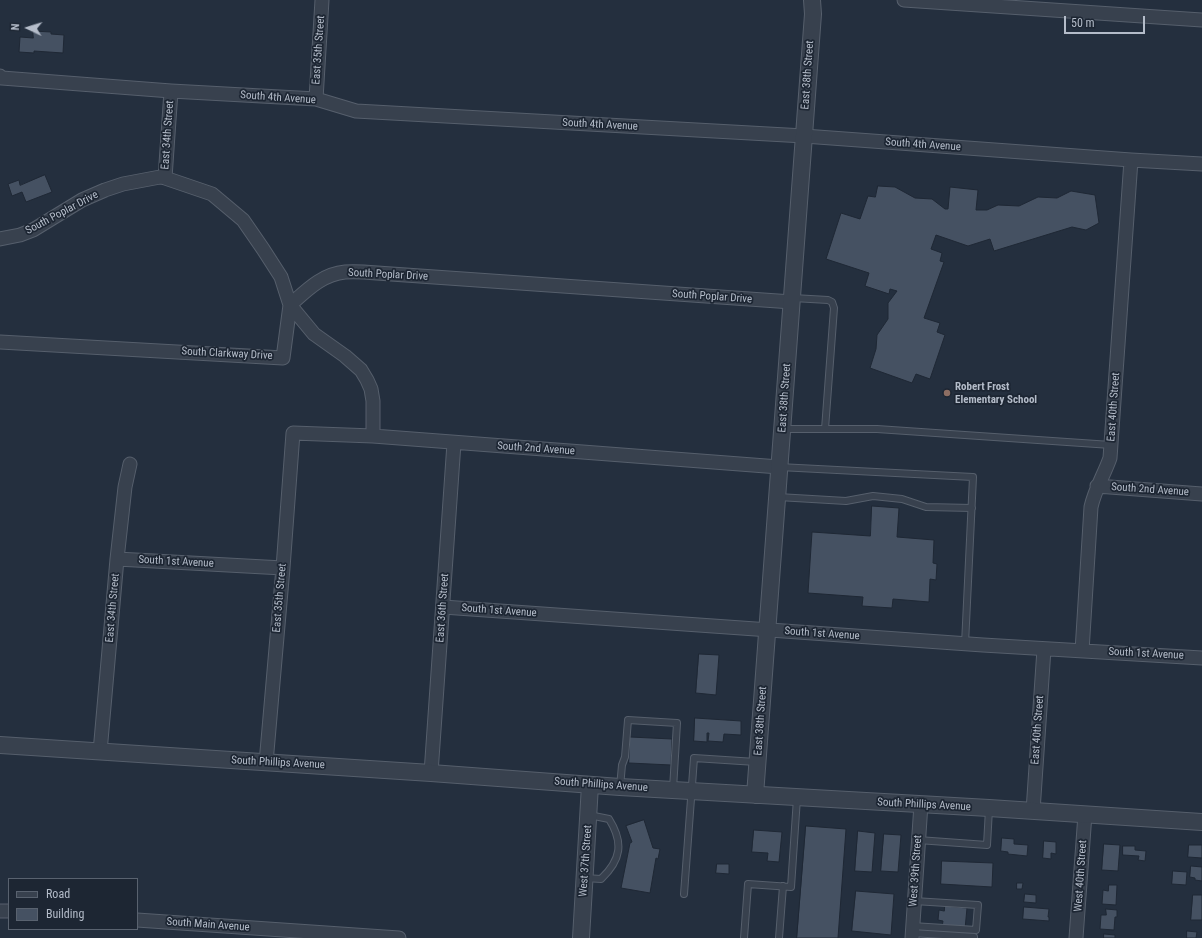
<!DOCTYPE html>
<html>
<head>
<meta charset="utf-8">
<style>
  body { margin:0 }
  #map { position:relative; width:1202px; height:938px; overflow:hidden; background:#242f3e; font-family:"Roboto Condensed",sans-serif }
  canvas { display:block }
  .legend { position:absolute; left:8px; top:878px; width:130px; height:52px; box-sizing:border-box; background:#1d2633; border:1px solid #59626f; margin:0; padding:5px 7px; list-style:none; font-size:12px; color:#b4bcc9 }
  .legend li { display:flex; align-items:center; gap:8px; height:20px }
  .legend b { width:20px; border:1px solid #59626f }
  .north { position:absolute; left:8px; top:8px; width:40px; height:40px; -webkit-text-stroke:3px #1d2633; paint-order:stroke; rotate:274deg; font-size:11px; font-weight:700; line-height:16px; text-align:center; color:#b4bcc9 }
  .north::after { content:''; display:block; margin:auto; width:14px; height:18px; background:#b4bcc9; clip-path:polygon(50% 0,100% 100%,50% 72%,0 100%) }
  .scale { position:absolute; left:1064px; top:16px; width:81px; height:18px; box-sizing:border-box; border:2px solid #b4bcc9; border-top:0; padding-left:5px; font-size:12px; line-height:14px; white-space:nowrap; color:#b4bcc9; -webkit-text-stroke:3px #1d2633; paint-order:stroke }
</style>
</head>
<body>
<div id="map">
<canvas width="1202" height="938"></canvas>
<ul class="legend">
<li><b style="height:5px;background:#38414e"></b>Road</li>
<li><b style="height:11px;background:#455162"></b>Building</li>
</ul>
<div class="north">N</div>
<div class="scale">50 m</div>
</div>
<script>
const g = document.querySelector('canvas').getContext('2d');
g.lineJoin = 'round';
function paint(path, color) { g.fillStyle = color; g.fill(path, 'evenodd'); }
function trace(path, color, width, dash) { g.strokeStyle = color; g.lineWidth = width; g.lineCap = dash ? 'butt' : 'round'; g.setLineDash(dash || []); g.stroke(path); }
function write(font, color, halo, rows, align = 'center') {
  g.font = font + ' "Roboto Condensed",sans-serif'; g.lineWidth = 3.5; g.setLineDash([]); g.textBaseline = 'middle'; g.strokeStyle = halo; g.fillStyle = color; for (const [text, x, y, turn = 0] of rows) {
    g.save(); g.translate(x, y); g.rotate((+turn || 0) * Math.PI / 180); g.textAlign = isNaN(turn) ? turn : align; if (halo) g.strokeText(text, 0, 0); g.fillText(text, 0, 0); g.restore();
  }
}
const building = new Path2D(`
  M33 31 51 32V34L64 35 63 53 34 51V53L19 52 20 37 33 38Z
  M45 175 52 192 26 202 22 192 12 196 8 184 19 180 20 185Z
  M878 186 895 187 915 198 932 199 945 209H948L950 187 978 190 976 210H987L998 205 1019 206 1038 197 1057 198 1071 191 1095 195 1099 223 1086 230 1072 227 994 251 990 239 968 246 936 235 931 249 942 253 940 261 944 262 924 318 940 323 937 332 945 335 930 379 916 374 912 383 870 368 876 349 877 335 888 319V303L897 291 890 289 889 294 865 286 869 273 826 259 841 213 860 219 868 196 875 197Z
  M872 506 899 508 897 537 934 540 933 563 937 564 936 580 930 579 929 602 893 599 892 608 862 606 863 597 808 593 812 532 870 536Z
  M699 654 719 655 716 695 696 693Z
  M695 718 741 721V735L724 734 723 742 708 741 709 733H707V742L694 741Z
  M630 737 672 739 671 765 629 763Z
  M644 820 653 848 660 849 658 859 656 858 650 893 621 888 630 843 632 842 626 826Z
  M806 826 846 829 838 938H797Z
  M754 830 782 832 779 862 767 861 768 853 752 852Z
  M858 831 875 833 872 872 855 871Z
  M884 834 901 835 898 872 881 871Z
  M1002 838 1014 839V844L1028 845 1027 856 1008 854V852L1001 851Z
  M1044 841 1056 842V854L1051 853V859L1043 858Z
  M1104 844 1120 845 1118 871 1102 870Z
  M1189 845H1202V858L1188 857Z
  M1123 846H1135V850L1146 851 1145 861 1138 860 1139 856 1123 855Z
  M942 861 993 863 992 887 941 884Z
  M717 864H729V874L716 873Z
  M1191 866 1202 867V881L1195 880V878L1190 877Z
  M1173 871 1187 872 1186 885 1172 884Z
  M1017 883H1023L1022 889H1017Z
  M1109 885H1117L1116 905 1102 904 1103 890 1108 891Z
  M856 891 894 894 891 935 852 931Z
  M1025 894 1036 895V903L1024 902Z
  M1193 895H1202V920H1191Z
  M945 906 967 908 965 929 942 927 943 921 938 920 939 910 944 911Z
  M1024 907 1049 909 1048 917H1049V921L1023 919Z
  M1106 909 1117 910V917H1115L1114 930 1100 929 1101 915H1106Z
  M1187 931 1197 932 1196 938H1187Z
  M1104 934 1115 935V938H1104Z`);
const service = new Path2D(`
  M782 429H825L834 308 832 302 828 300 793 298
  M825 429H877L1111 445
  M779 467 973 477 965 644
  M778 497 846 501 873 496 902 499 926 507 972 508
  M620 787 622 765 625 757 628 720 677 723 673 789
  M918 840 987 845 989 809
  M585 878 601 879C621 860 624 843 609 819L589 815
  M684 894 694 758 756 762
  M912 926 976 930 978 905 914 901
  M912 933 974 937V938
  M744 938 748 884 791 887 797 798
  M779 938 783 886`);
const minor = new Path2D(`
  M904 0 1202 20
  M0 76 2 78 171 91 316 99 356 111 804 136 1131 160 1202 164
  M316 99 322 0
  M165 178 171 91
  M0 239 20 235 33 230 82 200 105 190 123 184 160 177 165 178 212 194 243 220 263 249 281 277 290 305 314 334 345 356 361 370 367 380 371 389 373 401V436
  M290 305C306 291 322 274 345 272 355 271 366 272 377 273L792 302
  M0 342 283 358 290 305
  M1097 486 1202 494
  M117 559 283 568
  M443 607 983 645 1202 658
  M1082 651 1091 507C1095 489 1104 475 1110 458L1131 160
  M100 752 117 559 125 487 130 464
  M266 763 283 568 293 433 373 436 779 467
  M431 773 454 443
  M1033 811 1044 649
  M0 911H9
  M137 920 399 938
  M912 938 921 804
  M1076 938 1085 814`);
const tertiary = new Path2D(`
  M0 745 431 773 620 787 989 808 1202 822
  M755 795 813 14 812 0
  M581 938 590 785`);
const markers = [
  [947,393,4,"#8d6e63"]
];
const streetNames = [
  ["East 35th Street",319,50,-86],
  ["East 38th Street",808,75,-86],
  ["South 4th Avenue",278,98,4],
  ["South 4th Avenue",600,125,3],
  ["East 34th Street",168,135,-86],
  ["South 4th Avenue",923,145,4],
  ["South Poplar Drive",62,213,-28],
  ["South Poplar Drive",388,275,3],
  ["South Poplar Drive",712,297,4],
  ["South Clarkway Drive",227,354,3],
  ["East 38th Street",785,398,-86],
  ["East 40th Street",1114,407,-86],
  ["South 2nd Avenue",536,449,4],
  ["South 2nd Avenue",1150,490,4],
  ["South 1st Avenue",176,562,3],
  ["East 35th Street",280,598,-85],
  ["East 34th Street",113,608,-85],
  ["East 36th Street",443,608,-86],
  ["South 1st Avenue",499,611,4],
  ["South 1st Avenue",822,634,4],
  ["South 1st Avenue",1146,654,3],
  ["East 38th Street",761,721,-86],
  ["East 40th Street",1038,730,-86],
  ["South Phillips Avenue",278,763,3],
  ["South Phillips Avenue",601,785,4],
  ["South Phillips Avenue",924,805,3],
  ["West 37th Street",586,861,-86],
  ["West 39th Street",916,871,-86],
  ["West 40th Street",1081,876,-86],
  ["South Main Avenue",208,925,4]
];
const poiNames = [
  ["Robert Frost",955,387],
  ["Elementary School",955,400]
];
paint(building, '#455162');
trace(building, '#1f2835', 1);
trace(service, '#565f6c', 8);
trace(minor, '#565f6c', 15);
trace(tertiary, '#565f6c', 18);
trace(service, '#38414e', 6);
trace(minor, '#38414e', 13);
trace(tertiary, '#38414e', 16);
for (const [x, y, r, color] of markers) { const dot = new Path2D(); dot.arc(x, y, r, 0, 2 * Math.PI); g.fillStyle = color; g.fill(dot); trace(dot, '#1d2633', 1.5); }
write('11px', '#b4bcc9', '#1d2633', streetNames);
write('bold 11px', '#b4bcc9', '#1d2633', poiNames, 'left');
</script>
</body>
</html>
